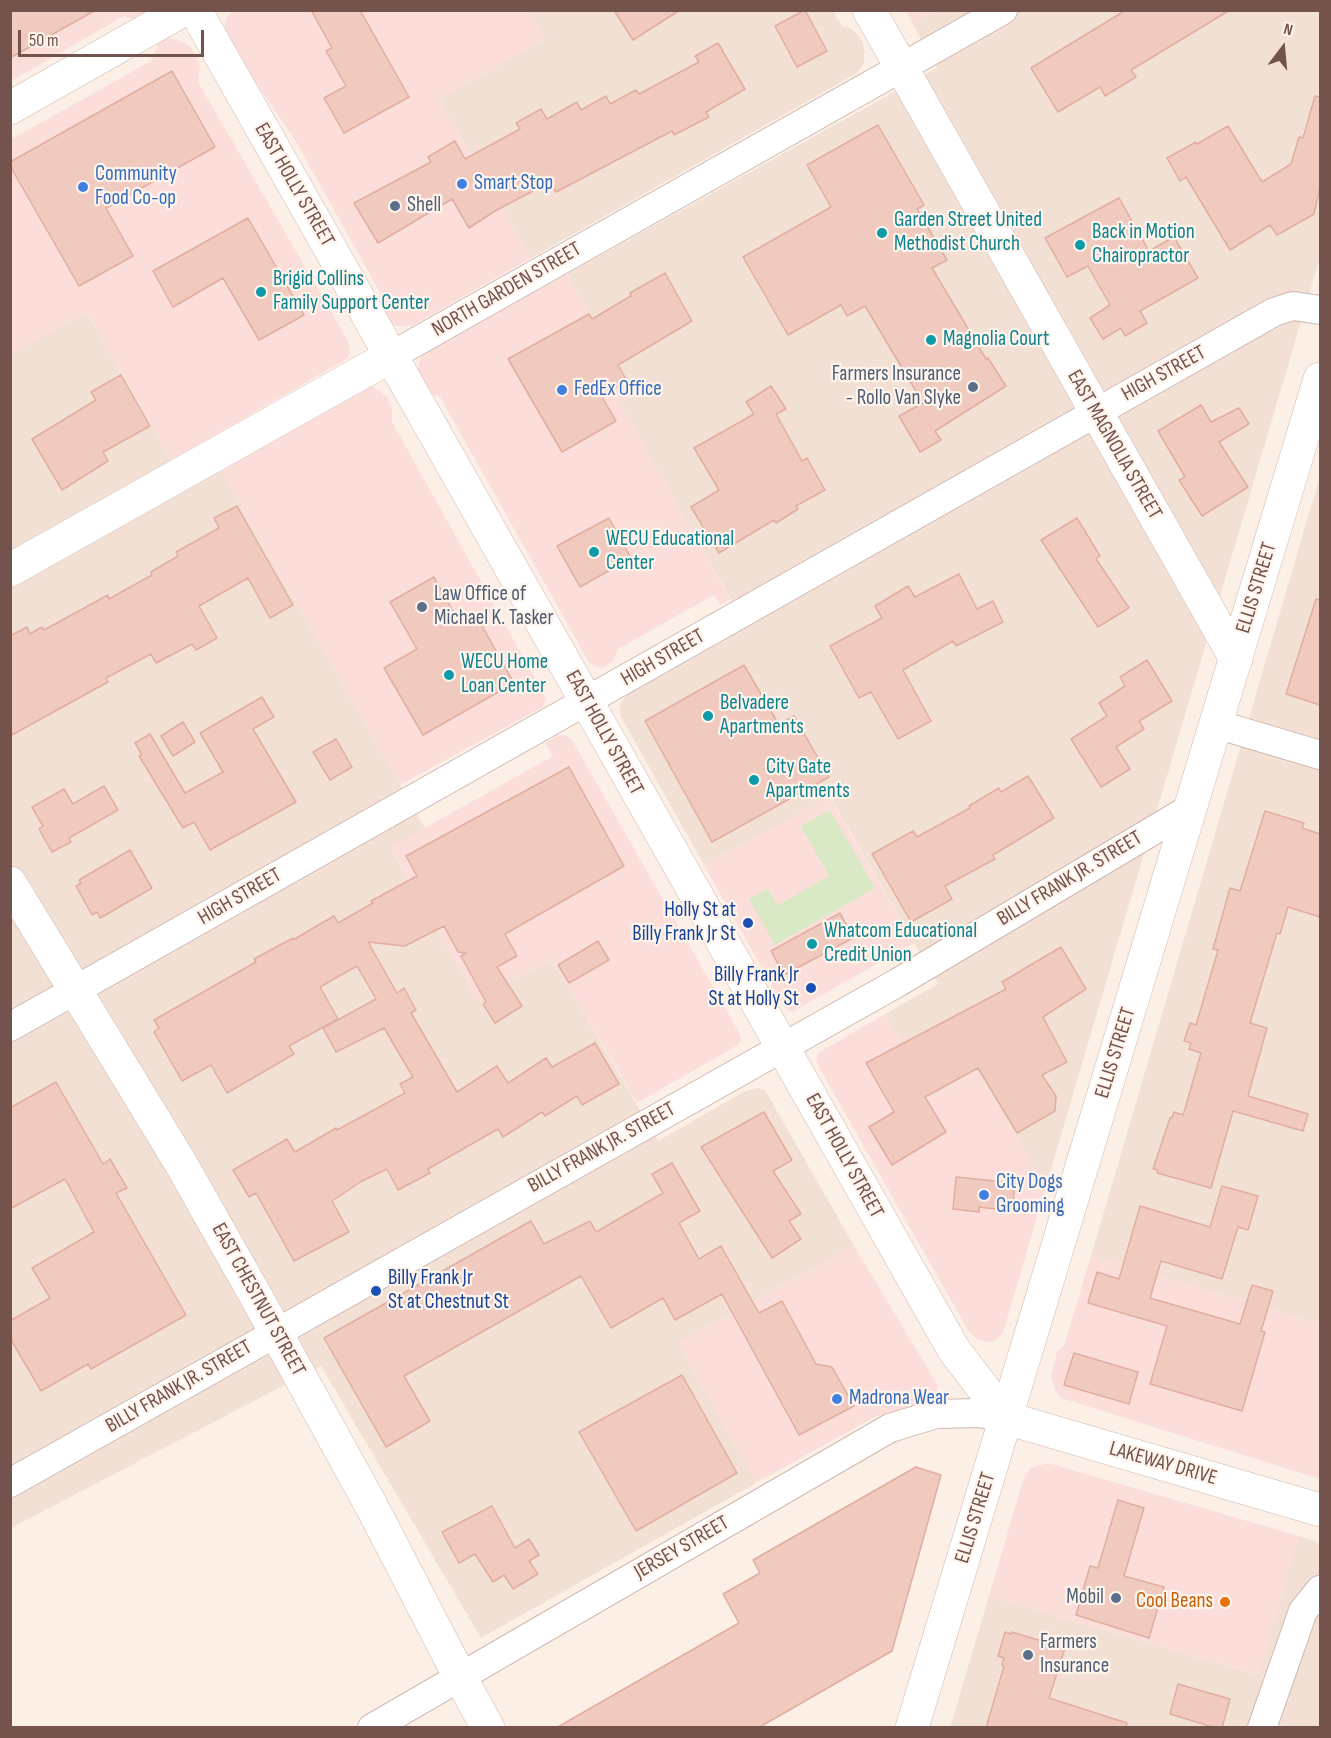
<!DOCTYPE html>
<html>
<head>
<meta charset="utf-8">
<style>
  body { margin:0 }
  #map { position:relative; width:1331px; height:1738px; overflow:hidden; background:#fbefe6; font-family:"Sofia Sans Condensed",sans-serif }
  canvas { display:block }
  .frame { position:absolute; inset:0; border:12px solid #74534c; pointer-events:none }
  .north { position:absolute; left:1253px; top:18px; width:60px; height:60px; -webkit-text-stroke:4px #fef4ec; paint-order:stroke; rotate:16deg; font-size:16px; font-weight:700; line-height:24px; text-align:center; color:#74534c }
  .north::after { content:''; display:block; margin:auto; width:21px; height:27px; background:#74534c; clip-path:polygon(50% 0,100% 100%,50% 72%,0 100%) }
  .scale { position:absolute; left:18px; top:30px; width:186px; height:27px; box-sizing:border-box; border:3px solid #74534c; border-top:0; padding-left:8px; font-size:18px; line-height:21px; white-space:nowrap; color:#74534c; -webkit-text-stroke:4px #fef4ec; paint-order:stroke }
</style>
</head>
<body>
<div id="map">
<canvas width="1331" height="1738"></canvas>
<div class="frame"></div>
<div class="north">N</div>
<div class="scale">50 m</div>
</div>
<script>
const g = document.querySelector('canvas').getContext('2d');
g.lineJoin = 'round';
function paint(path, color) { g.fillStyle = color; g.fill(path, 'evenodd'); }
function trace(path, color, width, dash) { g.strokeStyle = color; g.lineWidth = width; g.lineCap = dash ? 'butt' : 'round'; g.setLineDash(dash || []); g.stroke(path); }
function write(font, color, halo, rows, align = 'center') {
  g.font = font + ' "Sofia Sans Condensed",sans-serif'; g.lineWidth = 4.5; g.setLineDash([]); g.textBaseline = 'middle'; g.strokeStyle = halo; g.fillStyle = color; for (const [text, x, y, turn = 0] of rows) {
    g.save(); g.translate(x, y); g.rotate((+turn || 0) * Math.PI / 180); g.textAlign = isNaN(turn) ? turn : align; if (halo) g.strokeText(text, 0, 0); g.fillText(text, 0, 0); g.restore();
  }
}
const residential = new Path2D(`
  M529 11H833L842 26 852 29 860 37 864 46V62L861 68 857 73 531 258 439 99 545 39Z
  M936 11H1320V257L1046 1186 977 1071 931 1097 885 1014 938 984 830 797 704 865 620 715V704L626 695 746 626 619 402 635 394 567 274 937 68 912 23Z
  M86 311 187 488 221 470 400 785 425 828 391 848 477 1000 552 959 658 1141 745 1091 759 1088 765 1090 854 1246 678 1343 756 1483 481 1638 321 1366 11 1528V354Z
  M1320 476V1324L1091 1256Z
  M1299 1536 1320 1543V1727L950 1728 989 1596 1258 1675Z`);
const commercial = new Path2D(`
  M235 10 529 11 545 39 439 99 531 258 413 325 403 327 393 325 385 320 381 310 383 298 295 140 229 43 225 33V24L227 17Z
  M11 11H152L141 18 133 19 124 16 11 81Z
  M906 11H936L912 23Z
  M168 38 178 40 190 46 200 64 198 82 348 341 350 353 345 360 171 460 87 312 11 354 10 140 151 61 158 43Z
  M567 274 636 394 620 403 730 599 720 605 714 595 618 649 613 661 602 668 590 664 440 397 426 391 417 371 421 356 428 351Z
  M367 387H374L386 396 392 408V422L546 698 543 707 539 709 400 785 221 470 345 401 352 393Z
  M559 735 567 736 572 740 740 1034 741 1039 738 1045 637 1103 552 959 477 1000 391 847 553 756 545 743Z
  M829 797 914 943 792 1012 784 1007 704 865Z
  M885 1014 931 1097 977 1071 1046 1186 1003 1333 994 1341 986 1342 977 1339 969 1332 816 1062 818 1053Z
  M854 1246 937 1384V1394L931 1402 916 1411 876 1416 756 1483 678 1343Z
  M1091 1256 1320 1324V1479L1061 1398 1055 1390 1051 1376 1057 1352 1064 1346Z
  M1048 1463 1299 1536 1259 1675 989 1596 1024 1477 1031 1468Z`);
const green = new Path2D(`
  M830 810 875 888 775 945 749 899 768 889 778 905 829 876 801 826Z`);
const building = new Path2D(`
  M10 10H96L10 58Z
  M311 10H360L409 97 344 133 324 98 346 86 326 51 332 48Z
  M614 10H680L633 40Z
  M805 10 827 51 797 67 775 26Z
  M1126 10H1230L1131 70 1136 77 1105 96 1100 87 1058 112 1031 68Z
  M718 43 745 89 706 112 709 117 674 135 672 131 556 192 550 182 495 211 469 228 452 199 378 243 354 203 431 162 428 157 455 141 465 159 520 129 516 123 541 109 547 119 577 102 581 110 606 96 610 104 636 90 639 94 699 62 695 56Z
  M172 71 215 147 106 208 133 256 79 286 10 166V162Z
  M1315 96 1320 97V187L1314 214 1277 235 1270 225 1230 250 1186 177 1180 181 1167 158 1196 142 1197 144 1228 126 1262 182 1291 164 1299 137 1303 138Z
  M878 125 924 205 917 209 947 260 932 268 986 359 988 358 1006 386 935 431 941 440 920 452 899 416 923 403 865 306 847 316 841 305 788 335 743 257 831 207 807 165Z
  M1119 198 1149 251 1174 237 1198 278 1140 311 1147 323 1125 336 1121 328 1103 339 1090 318 1110 305 1088 266 1067 277 1045 238Z
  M248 218 304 315 259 340 223 278 173 307 153 271Z
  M665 273 692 321 618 365 627 381 601 395 616 421 562 452 508 359 589 314 592 319 631 296 630 293Z
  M121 375 150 426 103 452 108 461 62 490 32 439 96 400 91 392Z
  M771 386 786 409 776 414 802 461 807 458 825 490 796 506 798 509 776 523 774 520 719 553 691 507 719 490 694 448 754 414 746 402Z
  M1201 405 1211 422 1239 408 1249 424 1219 442 1248 487 1202 516 1179 480 1185 477 1158 431Z
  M237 506 293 605 270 618 248 578 199 606 217 638 196 650 192 644 156 663 151 654 106 678 108 682 10 736V636L27 627 30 634 42 627 44 630 108 595 109 599 152 575 151 572 178 556 176 552 219 528 214 518Z
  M609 518 631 558 580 587 557 546Z
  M1077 518 1100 556 1096 559 1129 608 1098 627 1041 540Z
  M959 574 977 609 993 601 1003 622 956 646 953 641 903 670 931 721 898 739 871 692 859 698 830 646 882 618 875 606 908 586 915 597Z
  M434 577 460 624 476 615 514 683 423 735 384 668 417 649 390 602Z
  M1316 599 1320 600V705L1286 694Z
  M1147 660 1172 701 1139 721 1144 729 1116 747 1130 769 1101 787 1071 739 1107 716 1099 703 1125 686 1120 677Z
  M744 665 779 725 794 716 829 777 712 842 645 721Z
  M262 697 274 717 253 729 296 802 210 850 194 822 183 828 139 756 142 755 135 743 150 734 185 793 223 772 200 733Z
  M183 722 195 742 173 756 161 736Z
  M336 739 352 767 330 780 313 752Z
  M569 767 624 866 505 934 517 956 497 967 522 1006 495 1023 483 1004 486 1002 461 956 466 953 458 952 444 926 405 946 368 942 397 993 404 988 416 1010 411 1013 457 1092 497 1066 508 1083 546 1058 552 1067 595 1043 619 1084 582 1105 577 1096 545 1116 542 1112 503 1137 498 1129 428 1169 430 1173 398 1190 387 1169 362 1181 332 1201 349 1232 294 1261 256 1193 249 1197 233 1170 287 1139 295 1152 336 1128 337 1130 405 1093 400 1084 413 1077 384 1028 336 1052 323 1028 376 999 357 966 320 987 338 1019 289 1046 294 1054 227 1093 211 1065 182 1081 154 1032 159 1028 154 1020 256 962 254 959 293 938V940L334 916 338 923 373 903 371 901 417 876 406 856Z
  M1028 776 1054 818 993 855 995 859 945 886 952 899 911 922 872 854 913 831 917 837 970 808 969 806 999 788 1001 792Z
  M104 786 118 810 69 838 71 842 52 852 39 829 43 826 32 807 64 789 73 804Z
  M1265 811 1304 823 1302 828 1320 834V917L1288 907 1280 934 1277 933 1250 1023 1267 1028 1248 1096 1308 1114 1303 1131 1233 1111 1211 1188 1157 1173 1158 1170 1153 1169 1170 1118H1172L1174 1112 1183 1115 1185 1109 1201 1053 1189 1049 1191 1043 1184 1041 1190 1023 1196 1025 1218 950 1213 949 1230 888 1240 891Z
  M130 850 152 888 100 918 97 912 92 915 76 886 81 883 79 880Z
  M840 913 853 938 784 975 771 951Z
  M598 941 609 960 569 983 558 965Z
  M1061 947 1086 989 1043 1017 1067 1062 1042 1075 1056 1096 1055 1111 1017 1133 978 1068 925 1097 946 1132 892 1165 869 1127 894 1112 866 1063 1006 989 1002 982Z
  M56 1082 103 1164 110 1159 127 1188 116 1193 186 1315 91 1369 88 1364 41 1391 10 1338V1321L50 1298 32 1268 94 1232 65 1179 10 1209V1108Z
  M764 1112 792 1160 773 1171 801 1214 789 1221 801 1239 772 1258 701 1147Z
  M672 1163 700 1211 679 1223 699 1259 721 1246 759 1313 782 1301 816 1364 832 1367 854 1406 799 1435 722 1294 675 1320 663 1298 611 1328 581 1276 404 1376 430 1421 386 1447 324 1338 531 1221 544 1244 590 1221 596 1232 663 1193 652 1174Z
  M956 1177 1015 1183 1012 1211 979 1207V1212L953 1209Z
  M1222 1186 1258 1196 1248 1230 1238 1227 1222 1279 1161 1261 1150 1298 1240 1324 1252 1285 1273 1291 1261 1331 1265 1332 1242 1411 1150 1384 1167 1326 1088 1303 1097 1272 1119 1279 1140 1206 1210 1227Z
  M1074 1353 1138 1372 1129 1404 1064 1385Z
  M682 1375 737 1473 636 1531 579 1432Z
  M916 1467 941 1475 892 1651 758 1728H556L739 1623 723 1594 760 1573 753 1560Z
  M1118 1500 1144 1508 1124 1576 1164 1587 1149 1638 1076 1615 1090 1566 1098 1568Z
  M492 1506 515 1548 529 1539 539 1555 529 1561 538 1574 513 1589 504 1575 493 1582 475 1554 459 1563 442 1532Z
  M1005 1632 1011 1634 1012 1632 1065 1648 1049 1698 1127 1723 1126 1728H986L1004 1666 1002 1665 1004 1658 998 1656Z
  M1178 1684 1230 1699 1222 1728H1216L1170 1714Z`);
const street = new Path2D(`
  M391 356 1003 10
  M1216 724 1320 755
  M10 1027 1274 312 1293 306 1320 310
  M10 1483 897 983 1191 808
  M372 1728 890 1428 936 1414 979 1413 1006 1418
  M1262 1728 1303 1611 1320 1590`);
const secondary = new Path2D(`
  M195 10 954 1350 1006 1418
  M869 10 1236 659
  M10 108 183 10
  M10 570 391 356
  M10 883 180 1162 258 1300 372 1507 460 1677 488 1728
  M1006 1418 1320 1510
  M912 1728 1320 379`);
const markers = [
  [462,184,6,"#3f7fe0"],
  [83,187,6,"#3f7fe0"],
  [395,206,6,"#5c6f8a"],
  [882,233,6,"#0f9aa8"],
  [1080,245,6,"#0f9aa8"],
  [261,292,6,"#0f9aa8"],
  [931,340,6,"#0f9aa8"],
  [973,387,6,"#5c6f8a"],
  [562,390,6,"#3f7fe0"],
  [594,552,6,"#0f9aa8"],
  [422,607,6,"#5c6f8a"],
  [449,675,6,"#0f9aa8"],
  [708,716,6,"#0f9aa8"],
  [754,780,6,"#0f9aa8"],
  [748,923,6,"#1a4fb4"],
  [812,944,6,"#0f9aa8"],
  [811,988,6,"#1a4fb4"],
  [984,1195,6,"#3f7fe0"],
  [376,1291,6,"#1a4fb4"],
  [837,1399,6,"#3f7fe0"],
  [1116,1598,6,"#5c6f8a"],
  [1225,1602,6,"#e8710a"],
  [1028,1655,6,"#5c6f8a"]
];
const shopNames = [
  ["Community",95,175],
  ["Food Co-op",95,199],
  ["Smart Stop",474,184],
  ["FedEx Office",574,390],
  ["City Dogs",996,1183],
  ["Grooming",996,1207],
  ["Madrona Wear",849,1399]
];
const streetNames = [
  ["EAST HOLLY STREET",294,185,60],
  ["NORTH GARDEN STREET",507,290,-30],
  ["HIGH STREET",1164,374,-29],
  ["EAST MAGNOLIA STREET",1114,445,60],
  ["ELLIS STREET",1257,588,-73],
  ["HIGH STREET",663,658,-30],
  ["EAST HOLLY STREET",604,733,61],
  ["BILLY FRANK JR. STREET",1070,879,-31],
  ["HIGH STREET",240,897,-30],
  ["ELLIS STREET",1116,1053,-73],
  ["BILLY FRANK JR. STREET",602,1148,-29],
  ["EAST HOLLY STREET",844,1156,61],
  ["EAST CHESTNUT STREET",258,1300,61],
  ["BILLY FRANK JR. STREET",179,1387,-30],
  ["LAKEWAY DRIVE",1163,1464,16],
  ["ELLIS STREET",976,1518,-73],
  ["JERSEY STREET",682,1548,-30]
];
const serviceNames = [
  ["Shell",407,206],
  ["Farmers Insurance",961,375,"right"],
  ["- Rollo Van Slyke",961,399,"right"],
  ["Law Office of",434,595],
  ["Michael K. Tasker",434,619],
  ["Mobil",1104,1598,"right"],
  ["Farmers",1040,1643],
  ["Insurance",1040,1667]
];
const cultureNames = [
  ["Garden Street United",894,221],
  ["Methodist Church",894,245],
  ["Back in Motion",1092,233],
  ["Chairopractor",1092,257],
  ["Brigid Collins",273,280],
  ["Family Support Center",273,304],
  ["Magnolia Court",943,340],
  ["WECU Educational",606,540],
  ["Center",606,564],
  ["WECU Home",461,663],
  ["Loan Center",461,687],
  ["Belvadere",720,704],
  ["Apartments",720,728],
  ["City Gate",766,768],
  ["Apartments",766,792],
  ["Whatcom Educational",824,932],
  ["Credit Union",824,956]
];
const transitNames = [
  ["Holly St at",736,911],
  ["Billy Frank Jr St",736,935],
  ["Billy Frank Jr",799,976],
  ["St at Holly St",799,1000],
  ["Billy Frank Jr",388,1279,"left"],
  ["St at Chestnut St",388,1303,"left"]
];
const foodNames = [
  ["Cool Beans",1213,1602]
];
paint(residential, '#f3e0d5');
paint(commercial, '#fbdeda');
paint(green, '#d9e9c5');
paint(building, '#f0cabf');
trace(building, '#e2ada0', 1.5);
trace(street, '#cfb8b0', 30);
trace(secondary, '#d1b7ad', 34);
trace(street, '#fff', 28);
trace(secondary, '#fff', 33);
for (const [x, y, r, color] of markers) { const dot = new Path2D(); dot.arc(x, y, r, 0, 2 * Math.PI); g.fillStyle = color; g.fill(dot); trace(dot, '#fef4ec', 2); }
write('21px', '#366cbe', '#fef4ec', shopNames, 'left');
write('21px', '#74534c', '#fef4ec', streetNames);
write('21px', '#4e5e75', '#fef4ec', serviceNames, 'left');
write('21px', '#0d838f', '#fef4ec', cultureNames, 'left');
write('21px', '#164399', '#fef4ec', transitNames, 'right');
write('21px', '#c56008', '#fef4ec', foodNames, 'right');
</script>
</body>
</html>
